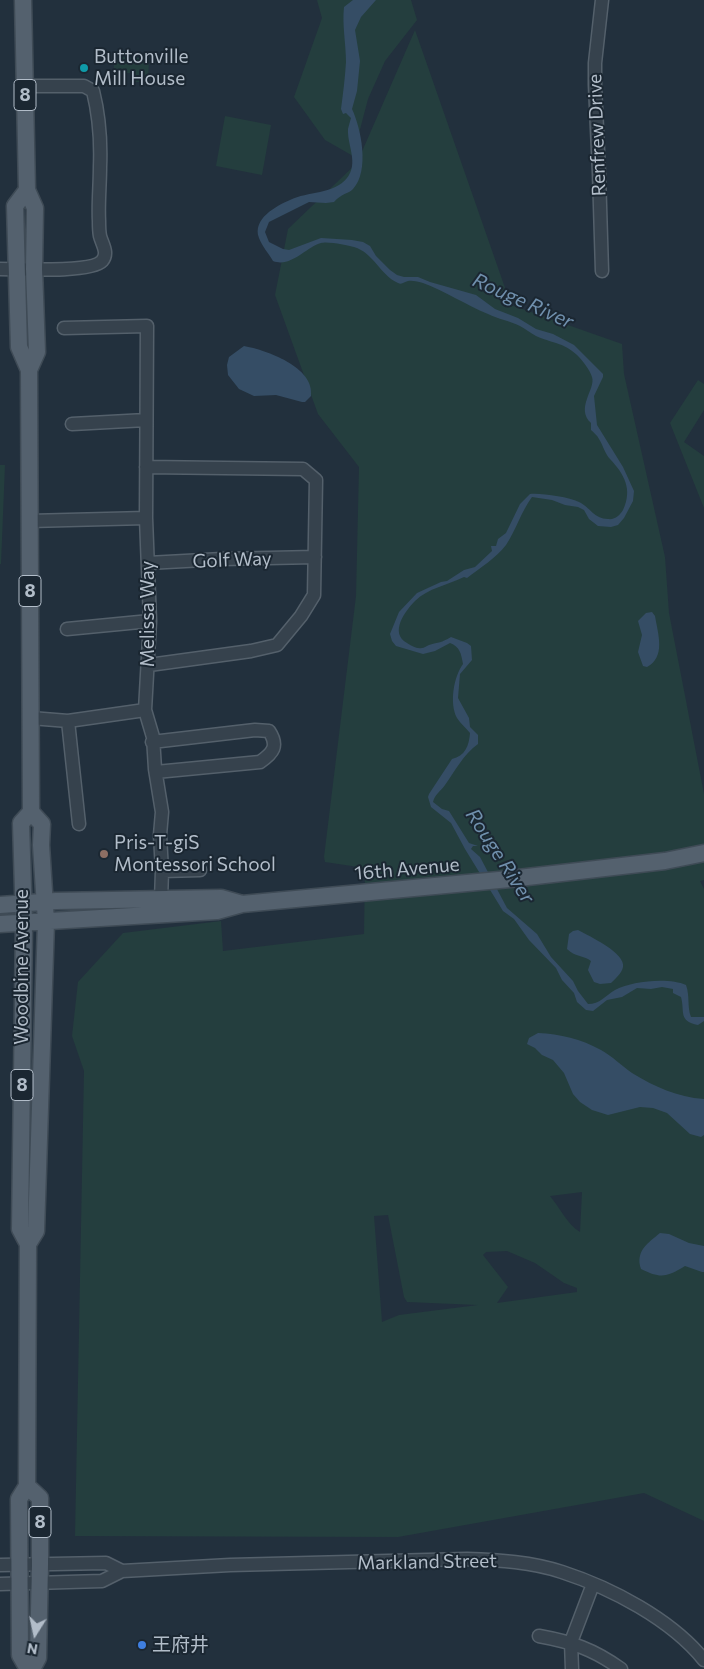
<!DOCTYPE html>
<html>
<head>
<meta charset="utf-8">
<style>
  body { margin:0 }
  #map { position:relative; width:704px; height:1669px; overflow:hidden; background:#22303d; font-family:Commissioner,sans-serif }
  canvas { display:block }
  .north { position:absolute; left:10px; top:1609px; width:50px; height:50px; -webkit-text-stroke:4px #1b2732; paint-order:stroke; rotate:190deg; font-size:14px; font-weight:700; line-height:20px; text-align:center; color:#b2bdc9 }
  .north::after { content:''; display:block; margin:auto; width:18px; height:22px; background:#b2bdc9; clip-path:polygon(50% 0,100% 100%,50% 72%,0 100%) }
</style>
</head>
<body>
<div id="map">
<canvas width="704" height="1669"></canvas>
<div class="north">N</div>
</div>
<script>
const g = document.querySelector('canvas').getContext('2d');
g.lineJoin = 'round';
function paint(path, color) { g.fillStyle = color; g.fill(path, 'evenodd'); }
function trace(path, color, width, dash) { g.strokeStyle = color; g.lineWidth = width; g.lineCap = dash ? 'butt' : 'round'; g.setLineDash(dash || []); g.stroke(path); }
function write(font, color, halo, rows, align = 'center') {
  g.font = font + ' Commissioner,"Noto Sans SC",sans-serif'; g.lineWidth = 4; g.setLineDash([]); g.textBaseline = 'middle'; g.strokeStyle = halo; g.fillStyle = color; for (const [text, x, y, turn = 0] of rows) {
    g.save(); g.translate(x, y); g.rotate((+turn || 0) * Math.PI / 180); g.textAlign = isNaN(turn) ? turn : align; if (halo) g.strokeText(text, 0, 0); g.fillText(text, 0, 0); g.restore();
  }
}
const green = new Path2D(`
  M317 0H411L417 20 385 61 368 99 353 156 325 140 294 97 322 18Z
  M415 30 511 305 622 344 624 374 665 557 669 613 704 794V880L700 881 704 889V1521L644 1493 398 1537 75 1536 84 1071 72 1036 78 982 123 933 221 921 223 951 364 934 365 868 325 862 324 857 356 596 359 467 318 414 275 295 288 229 357 163ZM582 1192 580 1232C567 1224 560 1208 550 1196ZM388 1215 404 1297 407 1302 478 1305 399 1315 382 1322 374 1216ZM507 1251 535 1263 564 1283 577 1288V1292L497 1303 508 1287 483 1255 486 1252Z
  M114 57 149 58 148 82H133V73H114Z
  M225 116 271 125 262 175 216 166Z
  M698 380 704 384V410L684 442 704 456V508L670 423Z
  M0 465H5L1 564H0Z`);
const water = new Path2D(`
  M353 0H376L361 17 355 30 360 61 357 91 352 109C361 128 370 171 353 189 348 194 342 193 334 202L326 203 309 202 269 222 265 232 269 242 283 249 289 250 321 238 352 240 363 242 370 246 376 256 390 270 397 275 404 277H418L430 282 476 295 495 309 518 318 536 329 553 334 574 345 603 374V377L594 396 597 425 623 467 634 491 633 501 624 518 618 525 611 527 598 526 589 519 584 510 578 507 565 505 552 500 532 497C521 512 516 530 506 545 496 558 480 568 467 578L464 577C448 585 428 588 415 601 405 611 389 633 407 643 412 646 416 649 422 648 424 648 426 646 429 645 439 642 441 643 451 637L467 643 471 646 472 660 460 674 458 698 469 718 470 727 478 735V744C463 755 455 771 445 785 440 792 435 794 433 802L442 809 449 811 469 843 478 846H473L471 849 480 857 507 908 537 934 551 957 573 981 578 991 588 1004C600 1004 605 996 615 990 631 981 669 977 686 985 690 996 687 1007 691 1017H704V1021L698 1025C678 1021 685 1012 681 997L673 993V989L662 987 651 989 637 988 622 997 607 1000 593 1011 586 1010 577 1002 574 993 562 980 556 968 529 940 514 919 503 911 465 849 451 823 431 807 428 797 429 794 452 759C465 756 469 746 470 733 466 728 460 723 457 718 449 703 454 676 463 664 461 653 460 647 450 643L435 651 423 654 396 646 392 641 390 634 399 612 417 593 441 582 447 581 464 570 475 567 492 551 491 546H496L498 539 506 533 520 504 530 494C542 493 568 497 579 502 590 507 594 519 608 519 615 520 620 515 623 510 633 489 624 474 610 459 605 454 603 445 599 439 597 435 594 433 591 430V423C575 408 596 389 592 377 590 370 582 360 577 355 563 342 551 343 536 336 530 333 526 329 520 326 510 321 498 319 488 314 466 305 445 291 423 283 419 282 412 280 408 281 404 282 402 285 398 283 380 275 374 253 354 247 348 245 327 241 321 243 306 247 291 268 273 261 269 254 262 246 259 238 252 219 276 206 290 200 308 191 333 195 347 178 359 163 347 145 348 129 349 125 350 121 351 118L346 113 343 114 341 109C343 94 345 78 346 62 346 44 342 25 344 7Z
  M244 346C266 350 315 367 311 396L305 402H302L276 395 254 396 239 389 228 375 227 365 229 357Z
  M652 612 655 616C658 634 666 657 647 667L643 666 638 652 642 635 638 621 646 613Z
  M578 930C589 936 626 953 623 967 622 973 615 979 611 983L600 984 594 982 588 970 591 961C583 955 575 957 567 949L569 934 573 931Z
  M538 1033C560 1034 581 1039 601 1050 612 1056 622 1066 632 1073 655 1087 677 1097 704 1099V1135L701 1137 690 1134 667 1113 653 1108 640 1107 608 1115 592 1110 580 1102 573 1094 564 1073 553 1060 542 1055 535 1048 527 1044 529 1038Z
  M660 1233 669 1234 689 1243 704 1246V1272H702L685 1266C667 1277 661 1279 641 1269 635 1251 648 1243 660 1233Z`);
const minor = new Path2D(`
  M0 269C18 269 91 273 102 261 109 253 102 244 100 236 99 231 99 226 99 221 98 203 100 185 100 167 101 143 99 115 93 91L84 86H25
  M602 271 599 173 595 85V63L602 0
  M64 328 147 326 146 518 150 621 145 710 153 737 155 769 162 812 160 835 162 871 161 900
  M72 424 146 420
  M146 467 303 469 316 480 314 595 301 616 277 645 251 651 149 665
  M29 521 146 518
  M148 563 222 559 315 557
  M67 629 150 621
  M31 718 68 721 145 710
  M68 721 79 824
  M152 742 255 730 269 731C279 746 273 753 260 762L156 772
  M162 871 200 870
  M0 1565 106 1563 122 1571
  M0 1584 102 1581 122 1571 230 1565 467 1559C499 1560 532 1562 562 1572 611 1588 671 1619 704 1660
  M539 1636C572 1642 593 1649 621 1669
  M572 1669 571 1642 593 1584`);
const major = new Path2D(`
  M23 0 27 190 35 208 34 269 37 352 29 370
  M27 190 15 206 19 347 29 370 31 812 21 823 24 923 20 1229 28 1244
  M0 905 56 901 221 898 242 904
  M0 924 217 911 242 904 510 879 665 861 704 853
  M27 1486 40 1498V1565L38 1658 32 1669
  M28 1669 20 1655 19 1499 27 1486 28 1244 36 1231 46 922 41 845 42 824 31 812`);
const markers = [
  [84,68,5,"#0f9aa8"],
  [104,854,5,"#8d6e63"],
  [142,1645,5,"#3f7fe0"]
];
const shields = [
  [25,95,22],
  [30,591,22],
  [22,1085,22],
  [40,1522,22]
];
const shieldNames = [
  ["8",25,95],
  ["8",30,591],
  ["8",22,1085],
  ["8",40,1522]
];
const poiNames = [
  ["Buttonville",94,57],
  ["Mill House",94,79],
  ["Pris-T-giS",114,843],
  ["Montessori School",114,865],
  ["王府井",152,1645]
];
const streetNames = [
  ["Renfrew Drive",597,135,-92],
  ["Golf Way",232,560,-2],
  ["Melissa Way",148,614,-90],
  ["16th Avenue",407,869,-5],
  ["Woodbine Avenue",22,967,-90],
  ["Markland Street",427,1562,-1]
];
const waterNames = [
  ["Rouge River",523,301,24],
  ["Rouge River",500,856,57]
];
paint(green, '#243e3e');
paint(water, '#354d65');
trace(minor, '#54606b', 15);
trace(major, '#3f4b56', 19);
trace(minor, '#36424d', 12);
trace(major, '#54616e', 16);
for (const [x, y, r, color] of markers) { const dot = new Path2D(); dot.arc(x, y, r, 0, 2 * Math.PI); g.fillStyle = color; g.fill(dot); trace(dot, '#1b2732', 2); }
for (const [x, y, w] of shields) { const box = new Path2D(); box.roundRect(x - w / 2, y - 15.5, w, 31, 4); g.fillStyle = '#1b2732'; g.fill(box); trace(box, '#b2bdc9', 1); }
write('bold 18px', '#b2bdc9', null, shieldNames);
write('19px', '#b2bdc9', '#1b2732', poiNames, 'left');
write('19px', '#b2bdc9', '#1b2732', streetNames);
write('italic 20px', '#7090ad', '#1b2732', waterNames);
</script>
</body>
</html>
